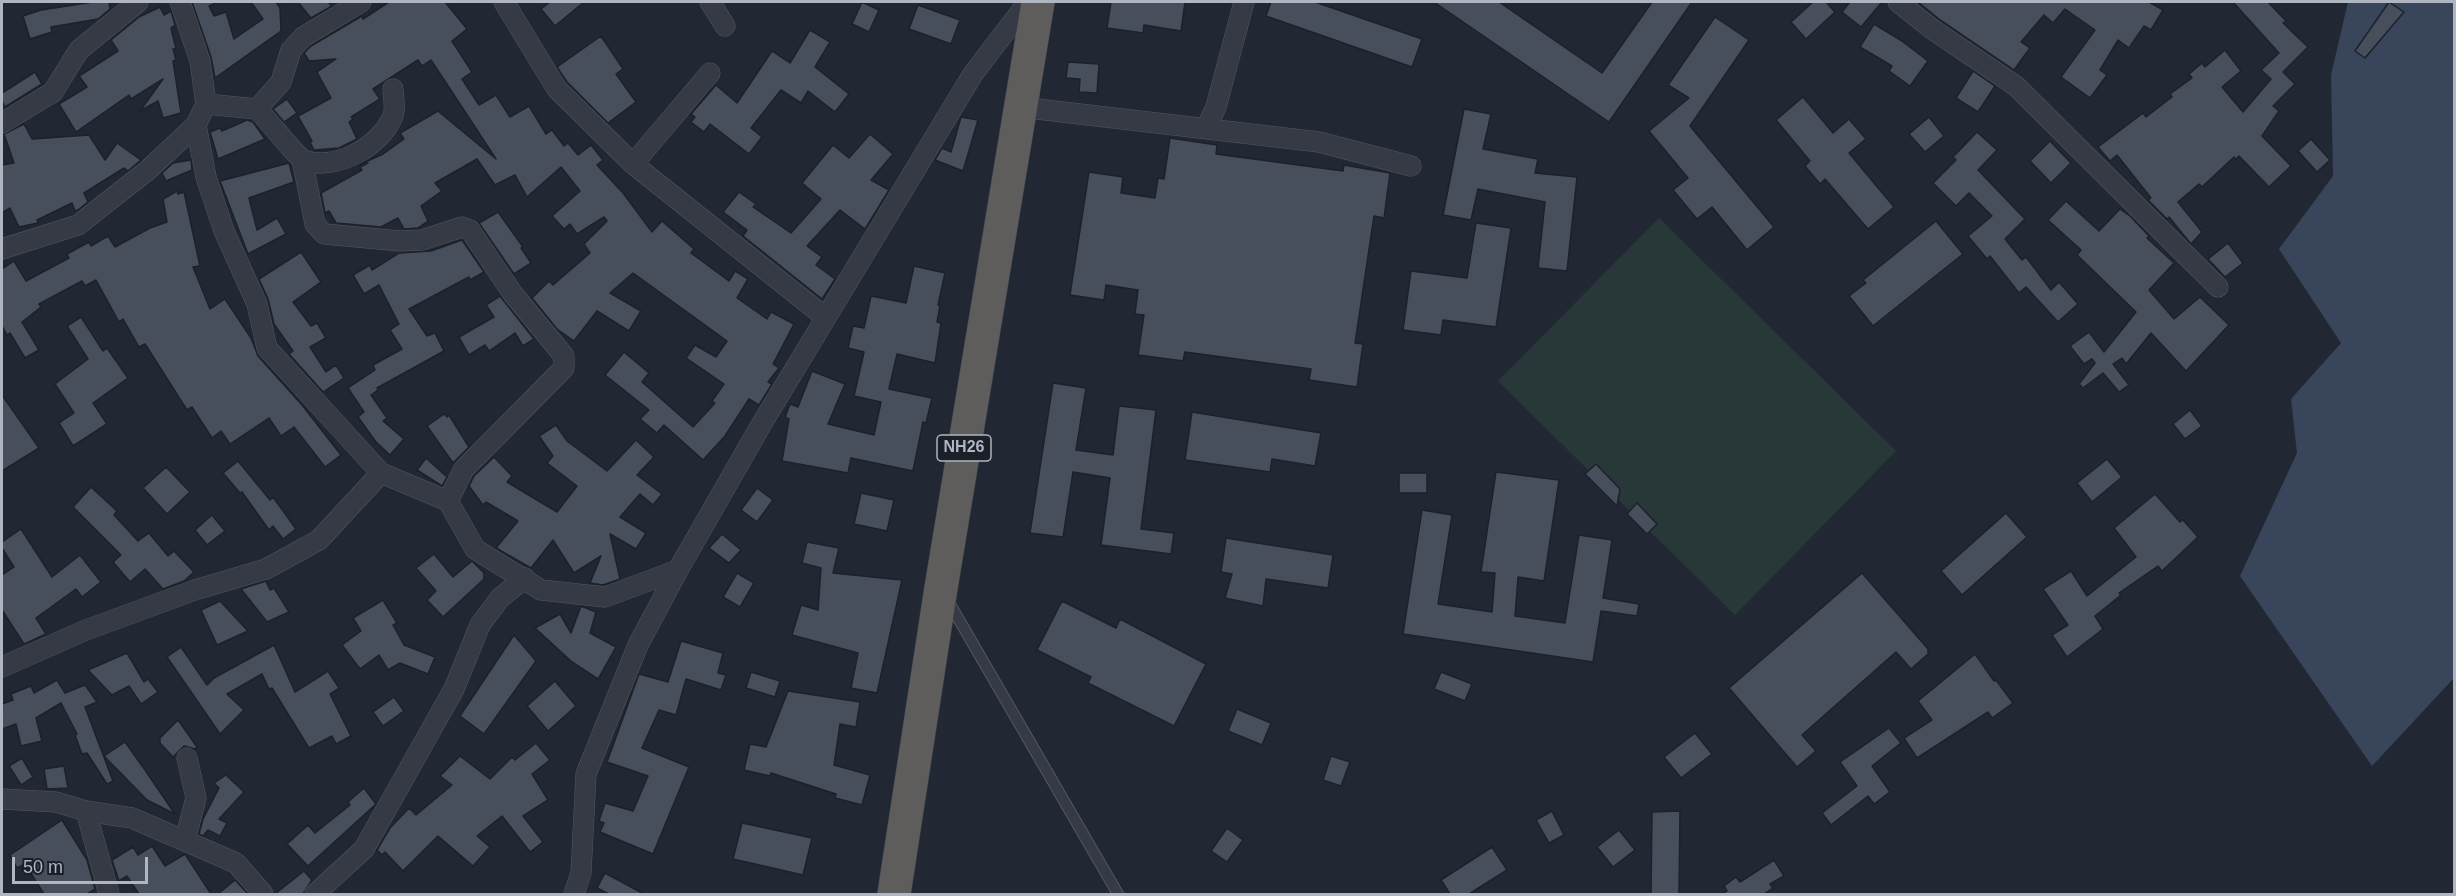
<!DOCTYPE html>
<html>
<head>
<meta charset="utf-8">
<style>
  body { margin:0 }
  #map { position:relative; width:2456px; height:896px; overflow:hidden; background:#222833; font-family:Helvetica,sans-serif }
  canvas { display:block }
  .frame { position:absolute; inset:0; border:3px solid #afb5c1; pointer-events:none }
  .scale { position:absolute; left:12px; top:857px; width:136px; height:27px; box-sizing:border-box; border:3px solid #afb5c1; border-top:0; padding-left:8px; font-size:18px; line-height:21px; white-space:nowrap; color:#afb5c1; -webkit-text-stroke:4px #1a1f28; paint-order:stroke }
</style>
</head>
<body>
<div id="map">
<canvas width="2456" height="896"></canvas>
<div class="frame"></div>
<div class="scale">50 m</div>
</div>
<script>
const g = document.querySelector('canvas').getContext('2d');
g.lineJoin = 'round';
function paint(path, color) { g.fillStyle = color; g.fill(path, 'evenodd'); }
function trace(path, color, width, dash) { g.strokeStyle = color; g.lineWidth = width; g.lineCap = dash ? 'butt' : 'round'; g.setLineDash(dash || []); g.stroke(path); }
function write(font, color, halo, rows, align = 'center') {
  g.font = font + ' Helvetica,sans-serif'; g.lineWidth = 6; g.setLineDash([]); g.textBaseline = 'middle'; g.strokeStyle = halo; g.fillStyle = color; for (const [text, x, y, turn = 0] of rows) {
    g.save(); g.translate(x, y); g.rotate((+turn || 0) * Math.PI / 180); g.textAlign = isNaN(turn) ? turn : align; if (halo) g.strokeText(text, 0, 0); g.fillText(text, 0, 0); g.restore();
  }
}
const green = new Path2D(`
  M1659 218 1896 451 1735 615 1498 381Z`);
const water = new Path2D(`
  M2348 2H2454V678L2372 766 2240 576 2297 453 2291 399 2341 343 2279 249 2333 176 2331 75Z`);
const building = new Path2D(`
  M93 2H109L110 9 98 19 51 27 52 32 30 39 23 16 41 10Z
  M192 2H218L209 6 214 16 226 12 234 39 263 19 251 2H276L280 8 281 31 215 78 211 57Z
  M298 2H328L332 6 311 18Z
  M389 2H445L467 29 452 41 472 72 462 79 479 105 496 95 510 117 529 106 546 134 552 130 564 146 568 143 578 155 591 145 603 160 597 165 623 193 652 232 662 221 694 249 691 253 729 281 735 271 748 279 737 298 767 319 771 312 794 324 773 364 779 368 768 382 772 384 759 405 749 399 725 436 703 460 664 425 657 433 640 419 649 410 605 375 624 352 649 373 642 382 693 427 715 403 712 401 724 384 686 358 695 345 716 357 727 341 633 273 610 293 641 311 629 331 597 311 574 341 557 329 532 298 549 281 553 285 590 253 584 244 607 221 604 217 577 234 570 224 564 229 552 216 580 191 561 167 527 197 515 175 495 185 477 159 435 183 442 191 421 206 428 221 418 228 404 229 398 218 381 227 336 223 329 211 325 213 321 193 362 170 360 167 368 163 359 165 383 154 404 139 400 133 438 111 496 159 431 60 422 66 418 60 373 89 380 99 351 117 353 119 349 122 357 139 339 148 314 150 310 142 312 141 298 116 331 98 317 72 336 59 309 61 304 53 311 46 362 16 363 19Z
  M550 2H584L555 26 541 9Z
  M862 2 879 10 869 32 852 24Z
  M1111 2H1185L1181 31 1144 25 1143 33 1107 28Z
  M1271 2H1315L1422 39 1412 67 1266 16Z
  M1434 2H1499L1602 73 1652 2H1692L1609 122Z
  M1813 2H1826L1835 12 1806 39 1791 22Z
  M1850 2H1882L1861 27 1842 12Z
  M1918 2H2149L2163 10 2151 30 2144 26 2129 48 2118 40 2100 70 2107 75 2090 98 2061 77 2095 30 2065 9 2053 23 2044 15 2021 42 2030 48 2014 70 1939 19Z
  M2233 2H2268L2286 21 2283 23 2308 47 2283 72 2295 84 2273 106 2279 111 2262 136 2291 166 2269 187 2239 156 2236 159 2234 157 2202 187 2199 184 2178 202 2202 232 2191 244 2169 217 2167 219 2148 200 2151 198 2117 155 2110 161 2098 147 2143 113 2146 117 2172 97 2170 94 2192 78 2189 74 2202 63 2205 67 2225 50 2241 71 2222 87 2243 112 2271 79 2261 70 2279 53Z
  M2389 2 2404 12 2365 58 2355 51Z
  M918 5 960 20 951 44 909 29Z
  M160 7 164 15 171 11 175 25 171 28 176 49H173L176 60 173 61 181 113 163 118 158 101 140 111 163 79 131 99 129 95 76 132 59 104 87 87 79 76 118 51 111 40 139 17Z
  M1715 17 1749 40 1690 126 1774 227 1747 250 1712 207 1697 219 1673 190 1688 178 1649 131 1689 98 1668 85Z
  M1874 24 1902 41 1928 61 1910 86 1889 71 1892 66 1860 47Z
  M810 30 830 42 815 67 849 94 835 112 808 91 801 103 781 90 751 128 762 137 749 154 710 124 704 132 691 122 695 117 691 114 716 85 737 103 772 51 790 63Z
  M601 36 623 69 616 74 636 102 608 123 567 82 557 67Z
  M1068 62 1099 64 1097 93 1079 92 1080 79 1066 78Z
  M1973 71 1995 86 1978 112 1956 98Z
  M35 72 42 84 5 107 2 101V93Z
  M1803 97 1833 133 1849 119 1866 139 1849 153 1894 207 1868 229 1825 179 1820 184 1805 166 1810 161 1776 120Z
  M287 99 297 113 284 122 273 109Z
  M1464 109 1491 114 1483 149 1538 159 1535 173 1577 177 1567 271 1538 268 1545 202 1478 189 1471 220 1443 215Z
  M961 117 978 120 963 171 935 160 942 148 951 152Z
  M1929 117 1944 136 1925 152 1909 134Z
  M247 120 253 122 265 139 218 159 210 132 220 128 222 131Z
  M24 124 32 139 89 135 105 160 117 143 141 160 128 171 124 168 84 193 88 202 78 210 75 211 72 203 37 220 38 223 19 227 10 208 2 213V165L14 163 4 134Z
  M1977 132 1997 150 1978 170 2025 219 2005 239 2022 260 2026 257 2051 290 2059 282 2078 304 2058 322 2026 287 2019 293 1990 256 1987 259 1968 236 1992 216 1969 193 1956 206 1933 183 1956 160 1953 157Z
  M870 134 893 154 871 180 889 190 865 229 840 210 807 246 822 257 816 265 835 279 822 299 743 236 747 230 723 212 739 192 756 204 753 207 791 233 821 199 802 183 833 145 849 158Z
  M1170 138 1217 145 1216 154 1343 171 1344 165 1390 173 1384 218 1374 216 1355 343 1363 344 1357 387 1309 380 1311 369 1185 352 1183 361 1138 355 1144 315 1135 314 1138 290 1106 285 1104 300 1070 295 1089 172 1123 177 1121 193 1155 198 1158 178 1164 179Z
  M2311 139 2330 160 2317 172 2298 151Z
  M2050 141 2071 163 2051 183 2030 161Z
  M191 160 192 170 166 181 162 173 173 163Z
  M289 163 294 182 249 198 257 230 277 218 286 234 248 254 220 181Z
  M177 191 178 194 184 192 200 266 193 267 210 309 225 299 251 338 258 356 302 405 341 455 325 467 294 427 281 436 269 418 230 444 221 431 212 438 192 407 187 410 145 344 139 347 123 319 119 322 96 280 85 286 82 281 39 304 41 307 22 322 39 350 25 358 10 333 7 335 2 326V269L14 261 26 281 69 258 67 254 89 242 91 246 108 236 115 247 150 228 167 222 163 199Z
  M2066 201 2099 231 2120 209 2130 216 2149 236 2147 238 2174 263 2149 290 2174 319 2200 297 2229 325 2186 371 2151 333 2126 364 2122 358 2113 364 2129 385 2119 392 2103 373 2083 388 2079 384 2095 363 2092 359 2084 364 2070 346 2089 332 2104 352 2136 312 2077 255 2081 250 2048 220Z
  M498 212 523 247 521 248 531 263 514 274 479 223Z
  M1936 221 1963 254 1873 326 1849 296 1866 283 1863 280Z
  M1476 223 1511 228 1496 327 1443 320 1441 335 1403 330 1411 271 1467 278Z
  M462 240 484 272 470 280 469 277 409 309 427 336 435 333 444 351 377 388 378 390 371 395 387 418 383 421 404 439 390 455 376 442 358 417 364 412 348 388 375 370 373 365 402 349 390 330 399 324 379 285 364 294 353 275 370 265 372 270 399 253 431 251Z
  M2228 243 2243 263 2225 277 2208 259Z
  M301 252 321 282 293 302 311 326 317 323 326 338 310 347 326 372 336 365 344 378 323 392 289 354 293 351 274 324 268 299 259 279Z
  M914 266 945 273 938 305 940 306 937 322 941 323 935 363 897 354 889 389 932 398 926 423 923 422 913 471 851 458 848 473 782 461 789 419 785 417 790 404 798 407 812 371 845 384 828 424 874 435 881 402 854 396 864 352 848 348 853 326 864 328 871 296 906 303Z
  M500 296 534 339 523 346 515 333 489 351 485 345 469 355 459 337 494 317 486 305Z
  M81 317 103 351 107 348 128 378 93 403 107 424 73 446 59 423 74 413 55 384 88 359 67 326Z
  M1053 383 1086 388 1076 450 1113 455 1119 406 1156 410 1141 529 1174 533 1171 554 1101 545 1110 478 1073 472 1063 537 1030 533Z
  M2 395 39 448 2 471Z
  M2190 410 2202 426 2185 439 2173 424Z
  M1192 412 1321 433 1315 466 1272 459 1270 472 1185 460Z
  M444 414 447 417 449 415 469 447 453 463 427 426Z
  M556 425 567 441 607 471 636 440 654 457 637 475 662 494 653 505 640 494 620 517 646 533 636 549 610 534 620 579 603 585 590 583 601 556 574 573 553 540 531 568 496 548 518 521 486 502 483 505 469 486 474 476 494 457 512 476 507 482 557 512 577 486 547 463 553 456 539 436Z
  M426 458 447 477 442 486 417 470Z
  M2107 459 2122 477 2092 502 2077 483Z
  M238 461 270 500 273 497 296 529 283 539 273 526 269 530 242 492 240 493 223 473Z
  M1596 464 1620 489 1617 506 1585 474Z
  M166 467 190 492 167 514 143 488Z
  M1496 472 1559 480 1544 581 1518 577 1515 616 1565 623 1579 535 1612 540 1603 598 1639 604 1637 616 1601 611 1593 662 1403 634 1422 510 1452 515 1438 604 1492 612 1495 573 1481 572Z
  M1399 473H1427V493H1399Z
  M91 487 117 511 114 515 138 541 149 533 168 556 174 551 194 572 184 581 163 589 145 569 130 582 113 562 121 555 73 507Z
  M757 488 773 500 757 522 741 510Z
  M861 493 894 500 887 531 854 524Z
  M2155 494 2180 522 2183 520 2198 537 2162 571 2158 566 2119 593 2121 595 2095 616 2103 629 2067 657 2052 635 2068 625 2043 589 2071 571 2087 596 2136 557 2114 528Z
  M1637 503 1657 524 1647 534 1627 514Z
  M2006 513 2027 537 1962 595 1941 571Z
  M212 515 225 531 207 545 195 530Z
  M21 529 52 577 80 555 101 582 82 597 76 589 36 618 46 634 24 644 2 610V575L14 567 2 548V542Z
  M722 534 741 550 729 563 709 548Z
  M1226 538 1333 555 1328 588 1266 579 1263 606 1225 598 1232 574 1221 572Z
  M807 542 839 548 833 573 902 580 877 693 851 688 858 653 792 635 801 605 818 610 821 568 802 563Z
  M434 554 453 577 472 561 484 573V579L443 617 427 600 436 591 416 568Z
  M737 573 754 583 740 607 723 597Z
  M1862 573 1928 649V654L1911 669 1896 652 1802 735 1816 751 1797 767 1729 688Z
  M266 581 270 590 274 588 289 612 267 622 241 589Z
  M383 600 397 623 393 625 404 645 435 657 428 674 400 663 388 670 379 655 360 669 342 645 361 631 353 618Z
  M220 601 248 631 217 645 201 610Z
  M1062 601 1116 628 1120 619 1206 664 1174 726 1088 683 1091 677 1037 650Z
  M581 606 596 612 590 633 616 647 598 679 572 662 535 628 560 614 571 633Z
  M514 635 536 661 484 734 460 716Z
  M681 641 723 653 718 673 726 675 721 690 686 679 676 715 659 710 642 748 689 767 653 854 600 832 604 823 599 821 605 803 633 811 648 776 607 762 639 674 668 682Z
  M274 645 295 692 328 671 339 688 330 694 351 736 336 744 332 736 309 748 272 688 269 689 262 674 227 694 244 710 220 734 167 657 181 647 207 685 214 678Z
  M127 653 144 682 148 679 158 692 141 704 129 686 112 695 88 670Z
  M1975 654 1994 681 1996 680 2013 703 1992 718 1988 712 1917 758 1904 738 1932 720 1918 701Z
  M751 672 780 681 775 697 746 688Z
  M1441 672 1472 684 1465 701 1434 689Z
  M57 680 65 693 85 685 97 702 85 707 113 781 107 784 87 753 82 754 75 735 77 734 61 703 36 718 42 741 21 746 16 724 2 729V704L13 700 11 694 31 686 34 693Z
  M555 681 576 706 548 731 527 706Z
  M788 691 860 702 856 727 840 724 834 765 870 775 862 805 835 798 836 794 771 773 770 776 744 770 750 744 766 747Z
  M394 697 404 711 383 726 373 712Z
  M1237 709 1271 723 1262 745 1228 731Z
  M178 720 197 747 195 749 184 746 173 757 160 743V738Z
  M1889 728 1901 743 1872 766 1890 792 1874 804 1868 796 1831 825 1822 813 1857 786 1840 762Z
  M1695 733 1712 754 1681 778 1664 757Z
  M125 742 145 770 175 814 147 800 104 756Z
  M536 743 550 760 532 774 548 800 523 816 543 842 530 852 502 816 477 836 490 847 473 866 438 836 403 871 385 852 382 855 377 850 390 828 409 808 416 815 452 785 440 776 460 756 490 779 512 757 515 760Z
  M1331 756 1350 762 1341 786 1323 780Z
  M22 758 33 777 21 785 9 766Z
  M64 766 68 788 47 789 44 769Z
  M226 775 244 792 219 819 227 823 220 836 208 830 203 836 199 834 203 819 219 788 214 783Z
  M364 788 376 804 308 866 287 844 308 825 315 833 350 805 348 802Z
  M1552 811 1564 835 1549 843 1536 820Z
  M1680 811 1679 894H1651L1652 812Z
  M62 820 87 860 95 889 87 894H44L25 864 17 868 10 855Z
  M742 823 812 838 803 875 733 859Z
  M1227 828 1243 840 1227 862 1211 851Z
  M1619 830 1635 850 1613 867 1597 847Z
  M152 846 165 866 185 854 211 894H139L127 876 119 881 112 860 133 847 138 855Z
  M1492 847 1507 870 1469 894H1450L1441 880Z
  M1774 860 1784 876 1770 884 1773 888 1764 894H1721L1727 891 1724 886 1736 877 1740 882Z
  M304 871 312 880 303 894H275Z
  M605 873 644 894H609L597 888Z
  M235 880 248 894H218Z`);
const service = new Path2D(`
  M947 599 1118 894`);
const minor = new Path2D(`
  M180 2 200 61 206 104 196 125 206 177 224 231 257 304 267 348 381 473 448 501 475 549 541 590 605 597 678 570 761 425 973 74 1028 2
  M504 2 557 89 633 164 825 317
  M710 2 725 26
  M1898 2 1932 29 2016 86 2218 287
  M206 104 257 109C267 118 295 156 304 160 335 172 381 146 393 116 396 108 393 97 393 89
  M1020 107 1319 142 1411 166
  M257 109 281 82 291 50 303 37 361 2
  M2 123 53 92 79 50 138 2
  M1206 128 1216 107 1244 2
  M302 159 315 224 324 234 400 241 422 240 462 227 470 230 513 294 564 356V368L464 469 448 501
  M633 164 710 73
  M2 249 78 225 148 170 196 125
  M2 667 86 630 195 590 266 569 319 540 381 473
  M2 799 56 802 86 811 109 894
  M86 811 132 818 236 863 263 894
  M185 840 196 798 187 758
  M315 894 364 849 454 689 480 625 500 598 525 578
  M574 894 581 873 586 774 638 645 678 570`);
const trunk = new Path2D(`
  M894 894 941 588 1038 2`);
const shields = [
  [964,448,54]
];
const shieldNames = [
  ["NH26",964,448]
];
paint(green, '#283738');
paint(water, '#39455a');
paint(building, '#484f5c');
trace(building, '#1c212a', 1.5);
trace(service, '#525862', 12);
trace(minor, '#525862', 21);
trace(trunk, '#3f454e', 34);
trace(service, '#353a44', 10);
trace(minor, '#353a44', 20);
trace(trunk, '#5e5d5c', 33);
for (const [x, y, w] of shields) { const box = new Path2D(); box.roundRect(x - w / 2, y - 13, w, 26, 4.5); g.fillStyle = '#1a1f28'; g.fill(box); trace(box, '#afb5c1', 1.5); }
write('bold 16px', '#afb5c1', null, shieldNames);
</script>
</body>
</html>
